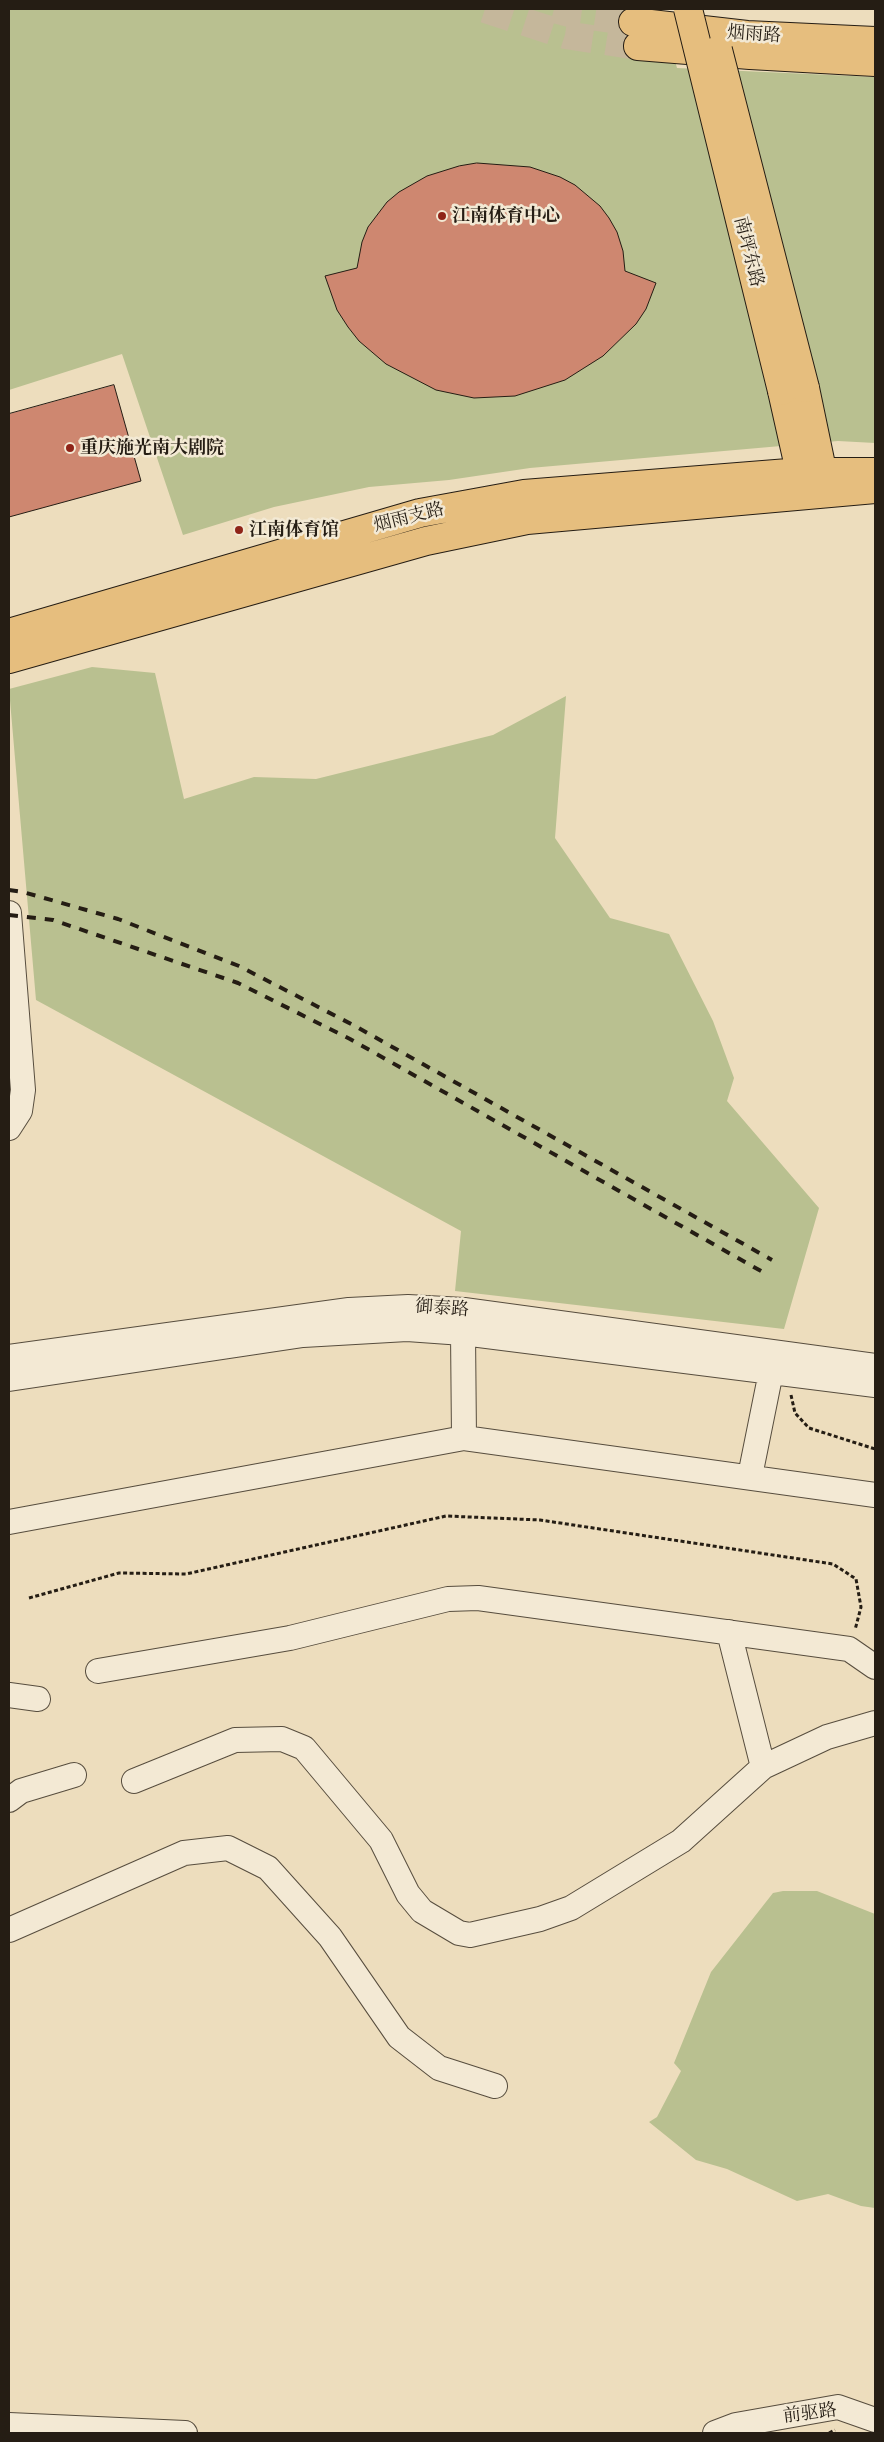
<!DOCTYPE html>
<html>
<head>
<meta charset="utf-8">
<style>
  body { margin:0 }
  #map { position:relative; width:884px; height:2442px; overflow:hidden; background:#edddbd; font-family:"Gentium Book Plus",serif }
  canvas { display:block }
  .frame { position:absolute; inset:0; border:10px solid #251d14; pointer-events:none }
</style>
</head>
<body>
<div id="map">
<canvas width="884" height="2442"></canvas>
<div class="frame"></div>
</div>
<script>
const g = document.querySelector('canvas').getContext('2d');
g.lineJoin = 'round';
function paint(path, color) { g.fillStyle = color; g.fill(path, 'evenodd'); }
function trace(path, color, width, dash) { g.strokeStyle = color; g.lineWidth = width; g.lineCap = dash ? 'butt' : 'round'; g.setLineDash(dash || []); g.stroke(path); }
function write(font, color, halo, rows, align = 'center') {
  g.font = font + ' "Gentium Book Plus","Noto Serif SC",serif'; g.lineWidth = 5; g.setLineDash([]); g.textBaseline = 'middle'; g.strokeStyle = halo; g.fillStyle = color; for (const [text, x, y, turn = 0] of rows) {
    g.save(); g.translate(x, y); g.rotate((+turn || 0) * Math.PI / 180); g.textAlign = isNaN(turn) ? turn : align; if (halo) g.strokeText(text, 0, 0); g.fillText(text, 0, 0); g.restore();
  }
}
const green = new Path2D(`
  M9 9H661L677 68 875 77V443L838 441 530 468 449 480 369 487 274 507 183 535 122 354 9 390Z
  M92 667 155 673 184 799 254 777 316 779 493 735 566 696 555 838 610 918 669 934 713 1021 734 1078 727 1101 819 1208 784 1329 455 1291 461 1231 36 1000 9 689Z
  M783 1891H817L875 1914V2208L861 2206 828 2194 797 2201 727 2169 696 2160 649 2122 657 2117 681 2071 674 2063 711 1972 773 1893Z`);
const building = new Path2D(`
  M477 163 530 167 560 177 575 185 600 206 609 218 617 232 623 251 625 271 656 283 646 309 636 324 603 356 565 380 515 396 474 398 436 390 386 364 359 341 348 327 337 310 325 276 357 268 362 242 368 227 387 202 399 192 427 176 459 166Z
  M114 385 141 481 9 517V414Z`);
const majorTunnel = new Path2D(`
  M485 9 565 35 638 46
  M554 9 569 13 633 22`);
const path = new Path2D(`
  M791 1395 795 1413 809 1428 875 1449
  M29 1598 119 1573 186 1574 446 1516 540 1520 833 1564 856 1579 861 1607 855 1630
  M829 2433 835 2430`);
const minor = new Path2D(`
  M9 913 23 1090 20 1111 9 1128
  M463 1333 464 1438
  M9 1357 349 1310 408 1307 464 1310 875 1366
  M9 1379 303 1335 407 1329 463 1333 875 1385
  M750 1476 774 1357
  M9 1522 464 1438 875 1495
  M729 1632 763 1767
  M98 1671 290 1638 448 1599 478 1598 849 1649 875 1667
  M9 1695 38 1699
  M134 1781 235 1740 282 1739 304 1748 381 1840 408 1894 422 1911 459 1933 470 1935 540 1919 571 1908 681 1841 763 1767 827 1737 875 1723
  M9 1800 21 1791 74 1775
  M9 1930 184 1853 228 1848 268 1868 330 1937 399 2037 439 2068 495 2086
  M9 2425 185 2433
  M715 2433 736 2425 838 2407 875 2420`);
const major = new Path2D(`
  M633 22 747 35 875 41
  M638 46 750 55 875 62
  M805 388 826 489
  M782 391 804 489
  M9 633 420 513 524 494 801 472H875
  M9 659 426 541 527 520 875 489`);
const rail = new Path2D(`
  M9 890 23 892 118 919 239 966 355 1026 772 1260
  M9 915 53 920 238 983 350 1039 768 1275`);
const majorBridge = new Path2D(`
  M688 9 782 391
  M718 50 805 388`);
const markers = [
  [442,216,5,"#8f2418"],
  [70,448,5,"#8f2418"],
  [239,530,5,"#8f2418"]
];
const streetNames = [
  ["烟雨路",754,35,4],
  ["南坪东路",748,252,76],
  ["烟雨支路",409,518,-14],
  ["御泰路",442,1309,4],
  ["前驱路",810,2414,-7]
];
const poiNames = [
  ["江南体育中心",452,216],
  ["重庆施光南大剧院",80,448],
  ["江南体育馆",249,530]
];
paint(green, '#b9c090');
paint(building, '#ce8770');
trace(building, '#251d14', 1);
trace(majorTunnel, '#c5b79b', 28, [28, 14]);
trace(minor, '#574d3e', 26);
trace(major, '#251d14', 30);
trace(path, '#251d14', 3, [4, 2.5]);
trace(minor, '#f3e9d4', 24);
trace(major, '#e6be7e', 28);
trace(rail, '#251d14', 4, [9, 9]);
trace(majorBridge, '#251d14', 30, []);
trace(majorBridge, '#e6be7e', 28);
for (const [x, y, r, color] of markers) { const dot = new Path2D(); dot.arc(x, y, r, 0, 2 * Math.PI); g.fillStyle = color; g.fill(dot); trace(dot, '#f3e9d4', 2); }
write('18px', '#251d14', '#f3e9d4', streetNames);
write('bold 18px', '#251d14', '#f3e9d4', poiNames, 'left');
</script>
</body>
</html>
